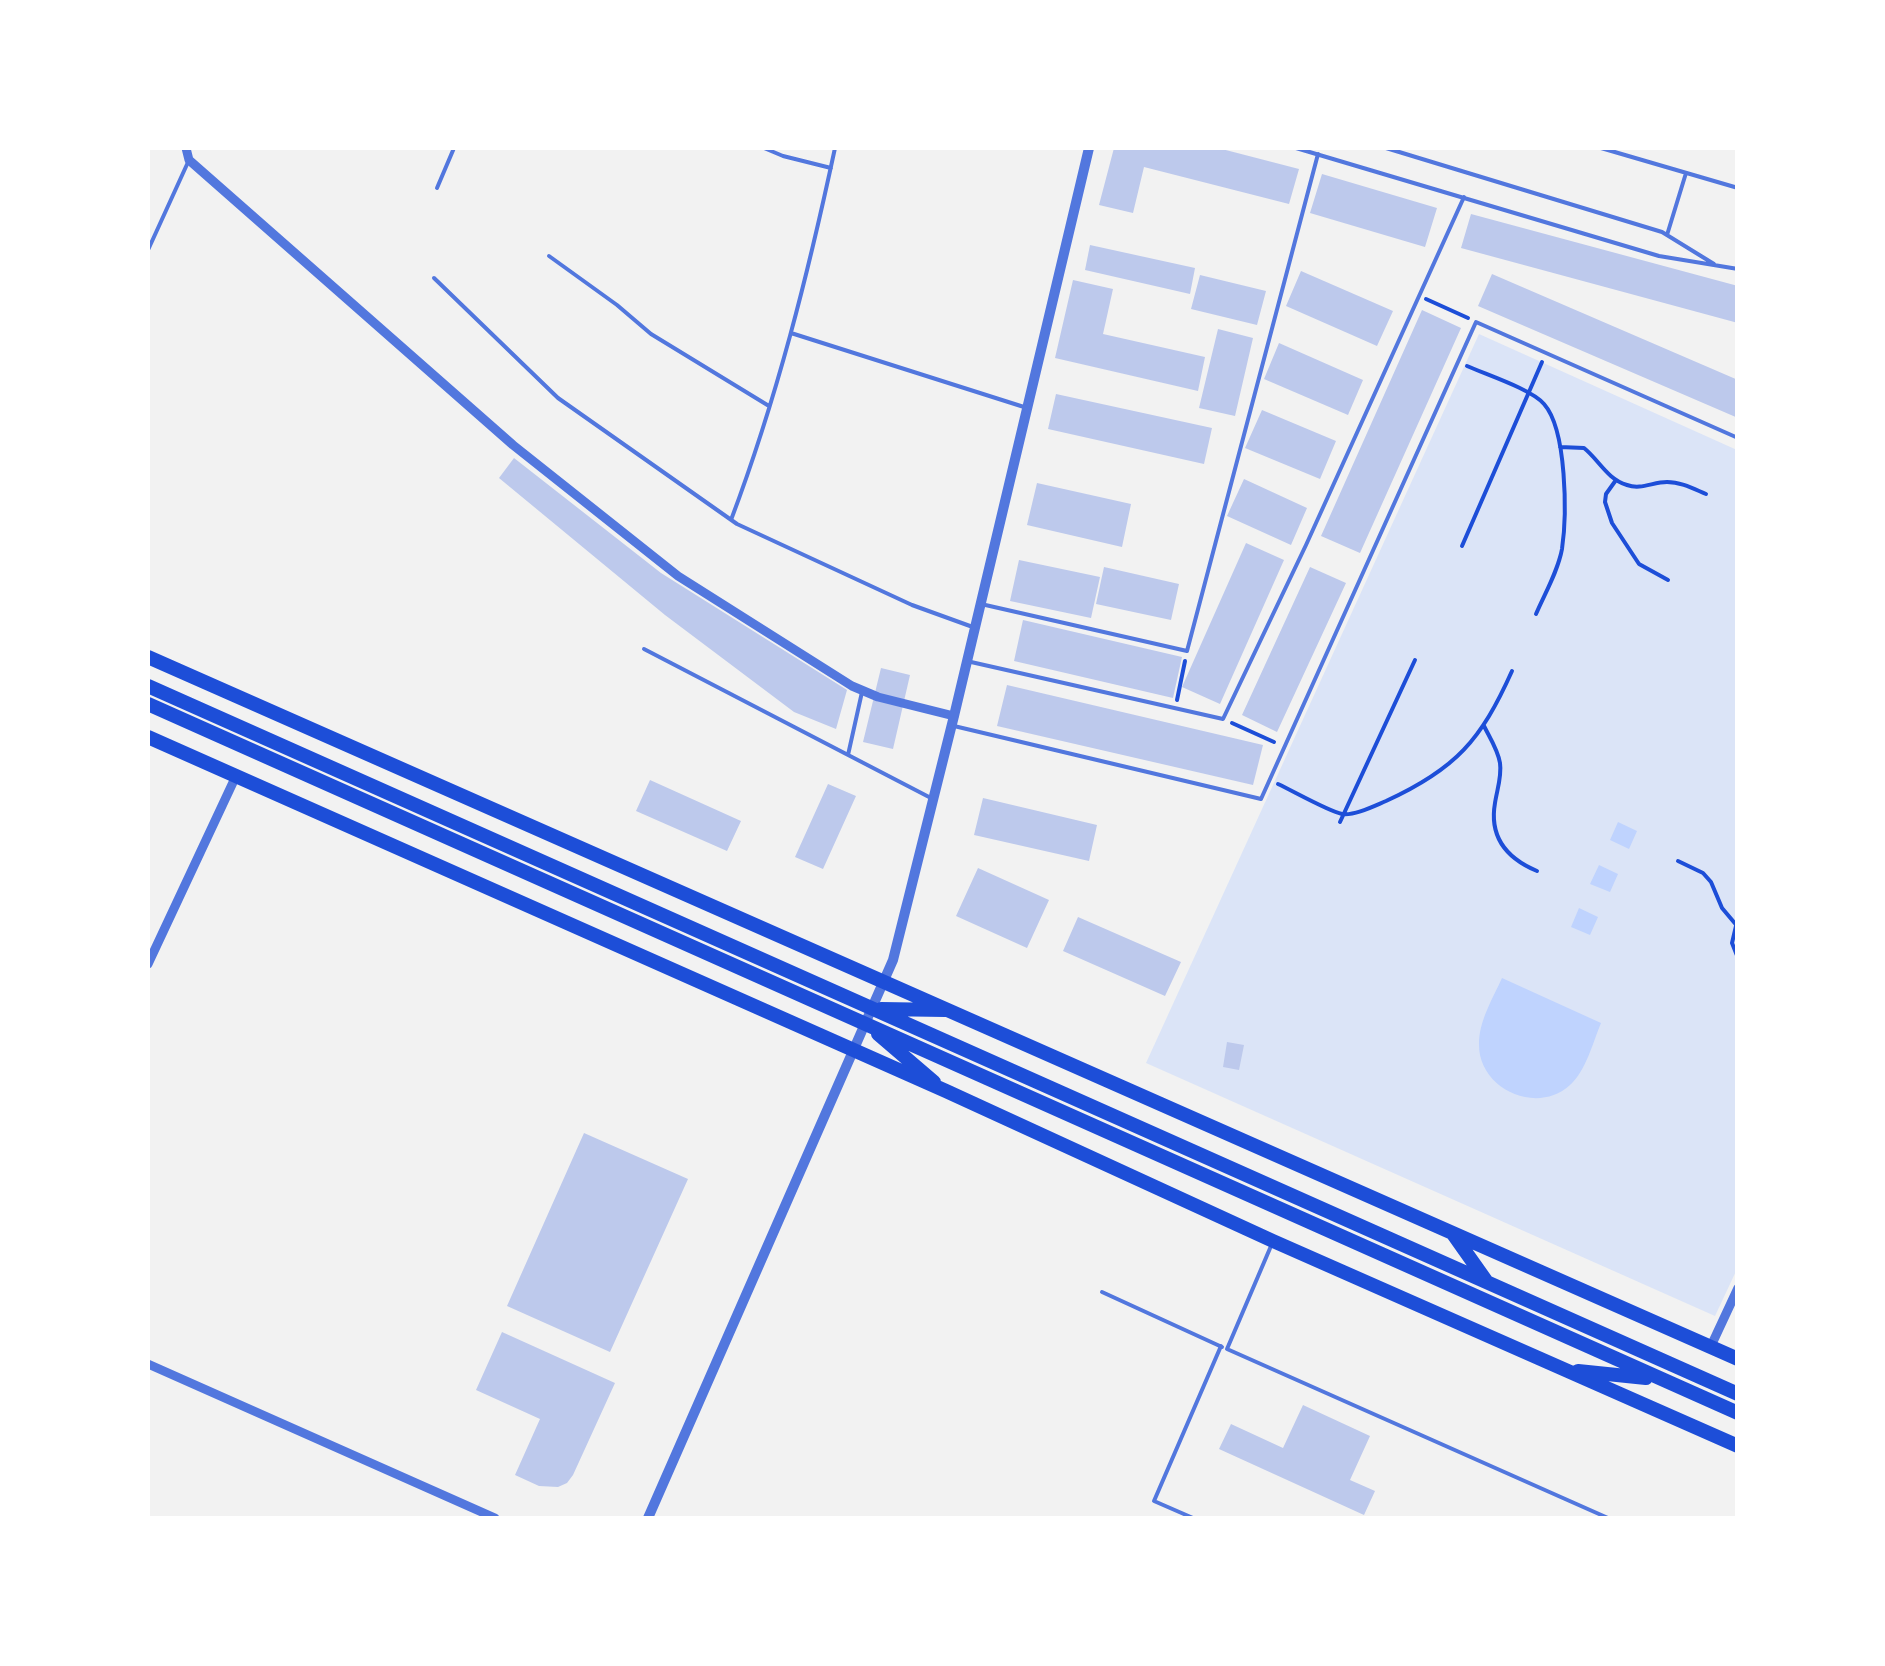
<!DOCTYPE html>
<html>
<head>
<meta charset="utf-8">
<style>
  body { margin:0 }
  #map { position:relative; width:1885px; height:1666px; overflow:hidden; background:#f2f2f2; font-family:"Roboto Condensed",sans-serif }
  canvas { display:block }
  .frame { position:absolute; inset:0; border:150px solid #fff; pointer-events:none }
</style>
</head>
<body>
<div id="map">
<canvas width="1885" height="1666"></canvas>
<div class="frame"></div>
</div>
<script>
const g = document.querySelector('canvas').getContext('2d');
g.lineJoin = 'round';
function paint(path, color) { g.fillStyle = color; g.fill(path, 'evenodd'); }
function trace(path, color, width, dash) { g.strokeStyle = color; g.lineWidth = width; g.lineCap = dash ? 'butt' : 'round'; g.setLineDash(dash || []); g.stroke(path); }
const green = new Path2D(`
  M1479 334 1737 450 1738 1267 1715 1316 1146 1063Z`);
const water = new Path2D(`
  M1618 822 1637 831 1629 849 1610 840Z
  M1599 865 1618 874 1610 892 1590 884Z
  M1579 908 1598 917 1590 935 1571 927Z
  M1502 978 1601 1023C1593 1042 1586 1071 1570 1085 1536 1116 1478 1088 1479 1044 1479 1021 1493 998 1502 978Z`);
const building = new Path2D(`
  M1114 148H1218L1299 169 1289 204 1144 167 1133 213 1099 205Z
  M1322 174 1437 208 1425 247 1310 213Z
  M1471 214 1738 286V323L1461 248Z
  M1090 245 1195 268 1190 294 1085 270Z
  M1301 271 1393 311 1377 346 1286 306Z
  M1492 274 1738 380V418L1478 306Z
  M1200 275 1266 291 1257 325 1191 309Z
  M1073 280 1113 289 1103 334 1205 357 1198 391 1055 358Z
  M1422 310 1461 328 1360 553 1321 536Z
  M1218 329 1253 338 1235 416 1199 408Z
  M1279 343 1363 380 1348 415 1264 379Z
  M1056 394 1212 428 1204 464 1048 429Z
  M1262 410 1336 441 1320 479 1245 448Z
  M514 458 661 573 847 690 836 729 794 712 665 615 499 478Z
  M1244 479 1307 508 1291 545 1227 516Z
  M1037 483 1131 504 1122 547 1027 525Z
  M1246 543 1284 560 1220 704 1182 687Z
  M1019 560 1100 577 1091 618 1010 601Z
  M1104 567 1179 584 1171 620 1096 604Z
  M1310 567 1346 583 1277 732 1242 715Z
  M1023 620 1182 657 1173 698 1014 661Z
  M881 668 910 675 893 749 863 742Z
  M1007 685 1263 745 1253 785 997 726Z
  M650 780 741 821 727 851 636 811Z
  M828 784 856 796 823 869 795 857Z
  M983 798 1097 825 1089 861 974 835Z
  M978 868 1049 900 1027 948 956 916Z
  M1078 917 1181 962 1165 996 1063 951Z
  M1227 1042 1244 1045 1239 1070 1223 1067Z
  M584 1133 688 1179 610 1352 507 1306Z
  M502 1332 615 1383 573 1475 567 1483 558 1487 539 1486 515 1475 540 1419 476 1390Z
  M1303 1405 1370 1436 1350 1480 1375 1491 1364 1515 1219 1449 1231 1424 1283 1448Z`);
const path = new Path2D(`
  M1426 299 1468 318
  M1467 366C1487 375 1531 389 1544 404 1567 430 1567 515 1562 549 1558 571 1545 593 1536 614
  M1560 447 1584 448C1599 460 1607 479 1627 485 1641 490 1653 482 1667 482 1681 482 1694 489 1706 494
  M1616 480 1606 494 1605 502 1612 523 1639 564 1668 580
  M1462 546 1542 362
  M1177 700 1185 661
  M1232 723 1274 742
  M1484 726C1490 738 1498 750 1500 763 1502 776 1497 790 1495 803 1489 837 1506 858 1537 871
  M1278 784C1293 791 1328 811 1342 814 1354 816 1374 806 1386 801 1456 769 1481 740 1512 671
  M1340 822 1415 660
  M1678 861 1703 873 1711 882 1722 908 1738 927
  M1736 926 1732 943 1738 958`);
const service = new Path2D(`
  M764 148 783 156 831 168
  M1296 148 1659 256 1738 269
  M1386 148 1662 232 1714 264
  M1601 148 1738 188
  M437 188 454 148
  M1667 235 1686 173
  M148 250 189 160
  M549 256 617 305 651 334 769 406
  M434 278 558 398 737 524 912 605 970 626
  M791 333 1024 407
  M731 520C777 398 808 274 835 148
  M981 604 1187 651 1318 154
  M644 649 929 797
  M971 662 1223 719 1306 545 1464 197
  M954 726 1261 799 1476 322 1738 438
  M848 755 862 692
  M1271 1246 1227 1349 1608 1518
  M1102 1292 1222 1347
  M1193 1518 1154 1501 1221 1346`);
const minor = new Path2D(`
  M186 148 189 160 513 445 678 576 852 686 878 697 954 716
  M148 964 236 776
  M1711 1346 1738 1288
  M148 1364 495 1518`);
const tertiary = new Path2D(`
  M648 1518 893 960 954 716 1089 148`);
const primary = new Path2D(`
  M148 657 1738 1359
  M148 686 1738 1394
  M148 704 1738 1413
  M148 737 946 1091 1273 1241 1738 1446
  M881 1009 945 1010
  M878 1034 934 1082
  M1453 1234 1487 1282
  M1578 1371 1646 1378`);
paint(green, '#dbe4f7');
paint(water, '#bfd3fe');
paint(building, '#bdc9ec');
trace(path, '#1d4ed8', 4);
trace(service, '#5277de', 4);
trace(minor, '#5277de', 9);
trace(tertiary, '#5277de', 10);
trace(primary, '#1d4ed8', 14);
</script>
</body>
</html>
